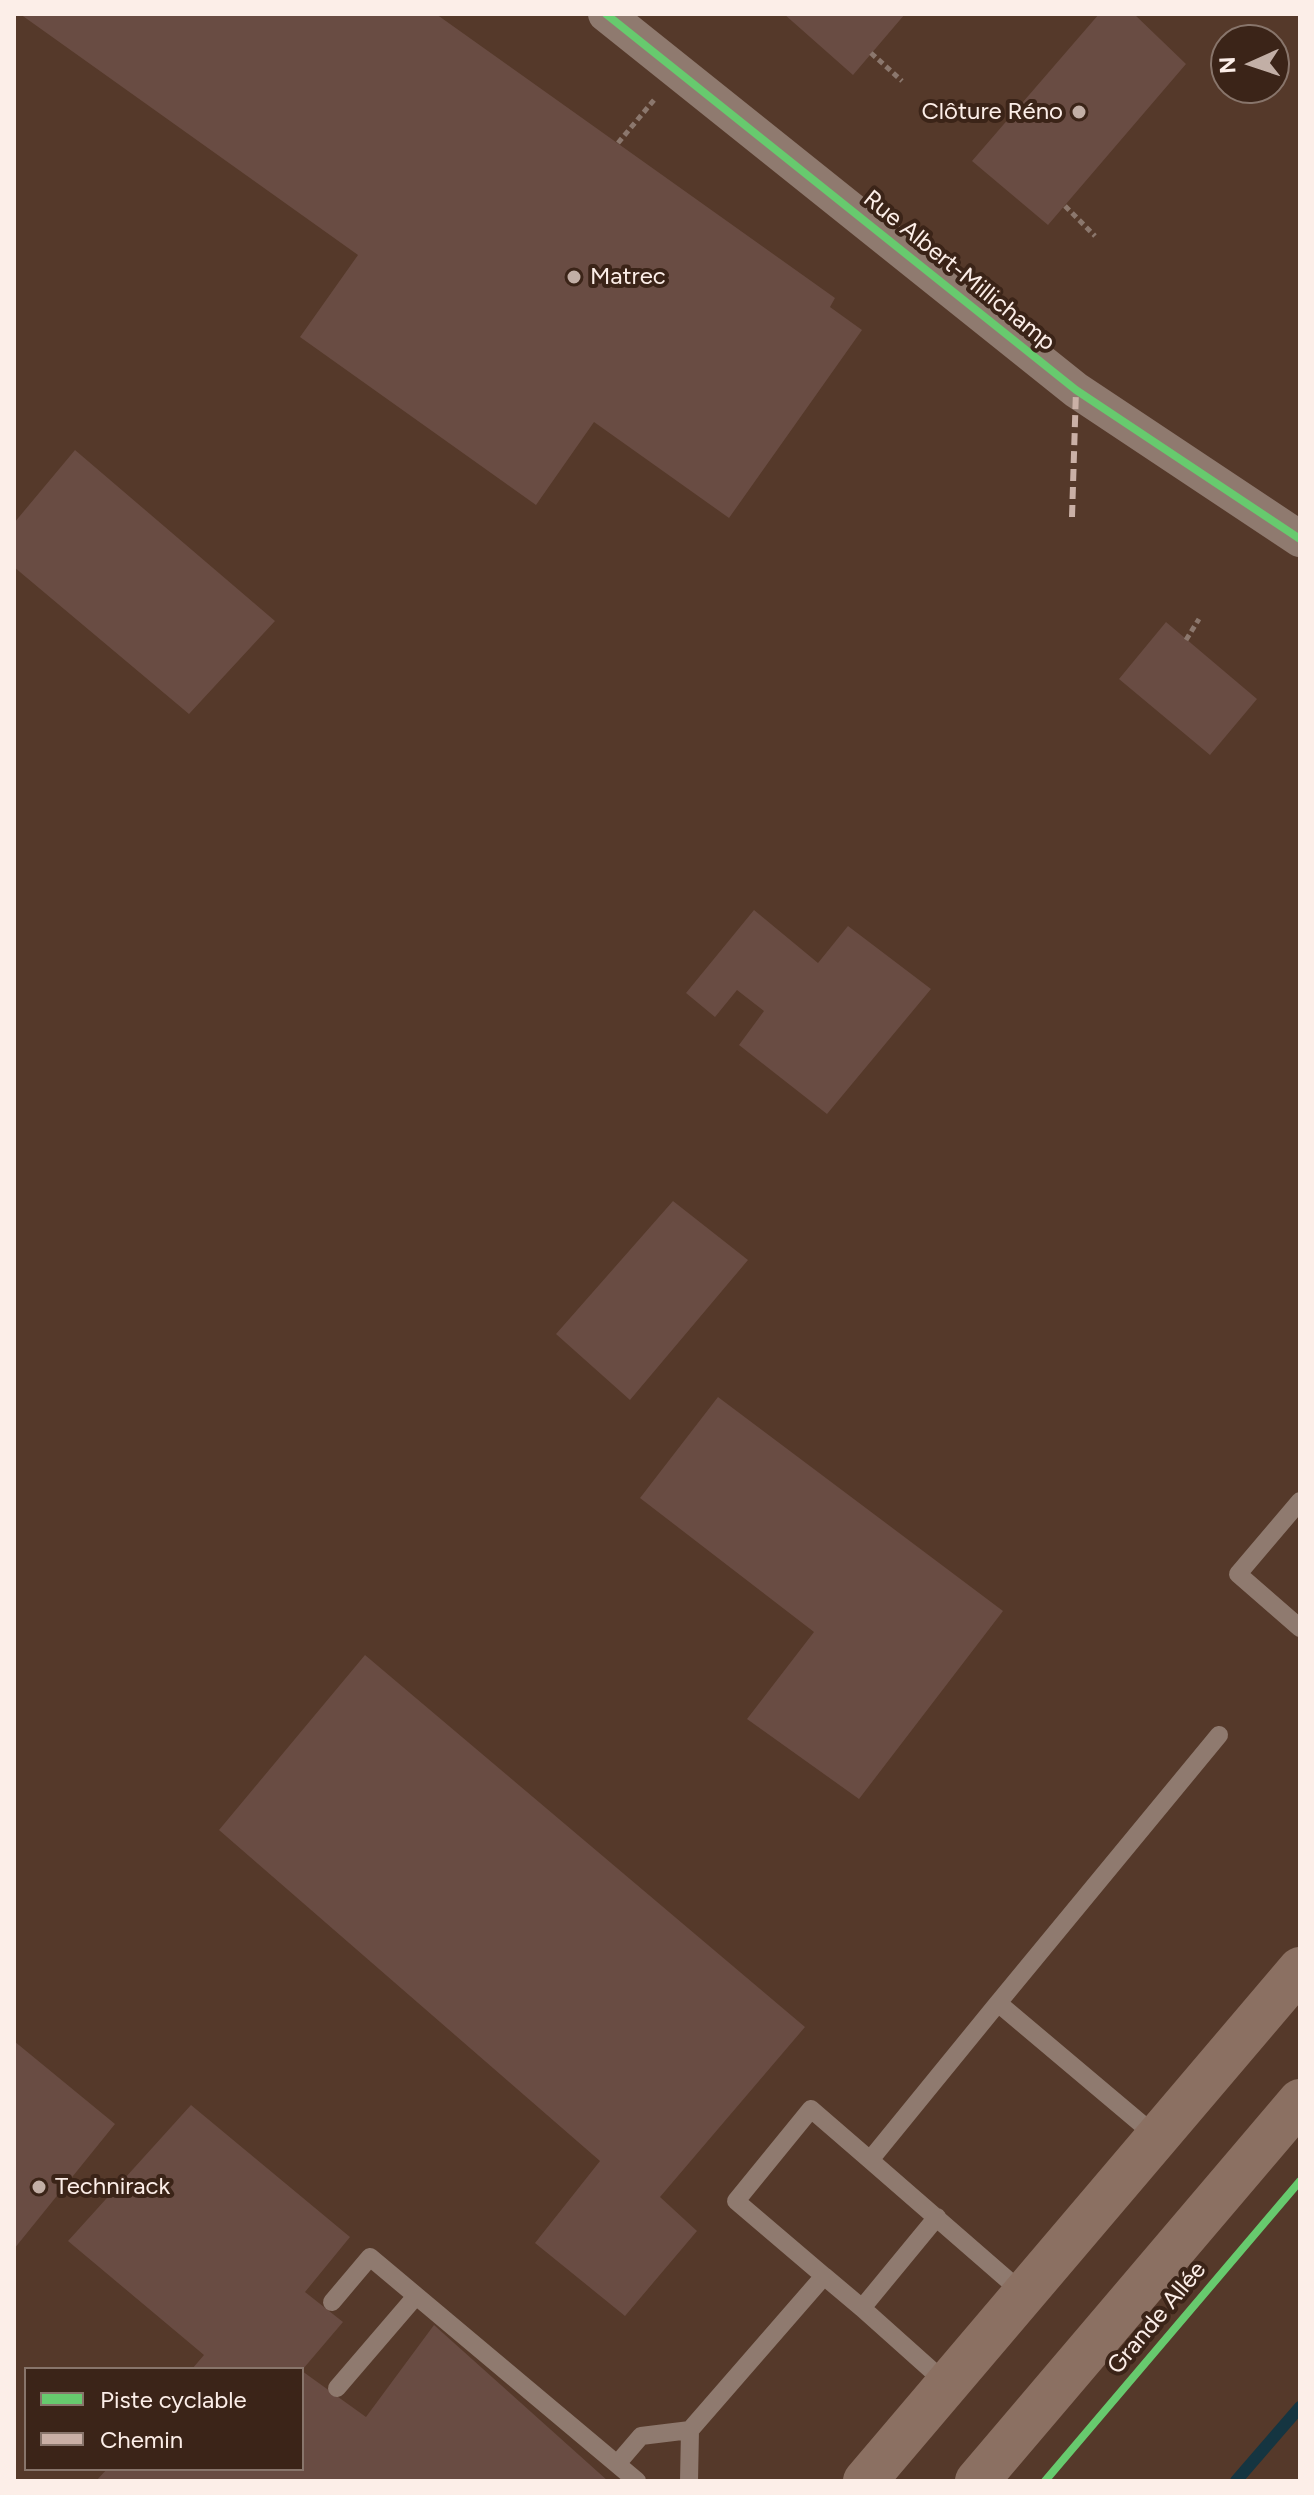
<!DOCTYPE html>
<html>
<head>
<meta charset="utf-8">
<style>
  body { margin:0 }
  #map { position:relative; width:1314px; height:2495px; overflow:hidden; background:#55392a; font-family:Figtree,sans-serif }
  canvas { display:block }
  .frame { position:absolute; inset:0; border:16px solid #fceee8; pointer-events:none }
  .legend { position:absolute; left:24px; top:2367px; width:280px; height:104px; box-sizing:border-box; background:#3b2418; border:2px solid #88756b; margin:0; padding:10px 14px; list-style:none; font-size:24px; color:#fceee8 }
  .legend li { display:flex; align-items:center; gap:16px; height:40px }
  .legend b { width:40px; border:2px solid #88756b }
  .north { position:absolute; left:1210px; top:24px; width:80px; height:80px; box-sizing:border-box; background:#3b2418; border:2px solid #88756b; border-radius:50%; rotate:267deg; font-size:22px; font-weight:700; line-height:32px; text-align:center; color:#fceee8 }
  .north::after { content:''; display:block; margin:auto; width:28px; height:36px; background:#c2afa6; clip-path:polygon(50% 0,100% 100%,50% 72%,0 100%) }
</style>
</head>
<body>
<div id="map">
<canvas width="1314" height="2495"></canvas>
<div class="frame"></div>
<ul class="legend">
<li><b style="height:10px;background:#67ca6e"></b>Piste cyclable</li>
<li><b style="height:10px;background:#cab0a6"></b>Chemin</li>
</ul>
<div class="north">N</div>
</div>
<script>
const g = document.querySelector('canvas').getContext('2d');
g.lineJoin = 'round';
function trace(path, color, width, dash) { g.strokeStyle = color; g.lineWidth = width; g.lineCap = dash ? 'butt' : 'round'; g.setLineDash(dash || []); g.stroke(path); }
function paint(path, color) { g.fillStyle = color; g.fill(path, 'evenodd'); }
function write(font, color, halo, rows, align = 'center') {
  g.font = font + ' Figtree,sans-serif'; g.lineWidth = 8; g.setLineDash([]); g.textBaseline = 'middle'; g.strokeStyle = halo; g.fillStyle = color; for (const [text, x, y, turn = 0] of rows) {
    g.save(); g.translate(x, y); g.rotate((+turn || 0) * Math.PI / 180); g.textAlign = isNaN(turn) ? turn : align; if (halo) g.strokeText(text, 0, 0); g.fillText(text, 0, 0); g.restore();
  }
}
const stream = new Path2D(`
  M1236 2481 1300 2407`);
const building = new Path2D(`
  M20 14H436L835 298 830 307 862 330 729 518 594 422 536 505 300 337 358 255Z
  M784 14H905L853 75Z
  M1099 14H1134L1186 64 1048 225 972 161Z
  M75 450 275 621 189 714 14 567V523Z
  M1166 622 1257 699 1210 755 1119 679Z
  M754 910 818 963 848 926 931 989 827 1114 739 1045 764 1011 737 990 715 1017 686 993Z
  M673 1201 748 1260 630 1400 556 1334Z
  M718 1397 1003 1611 859 1799 747 1719 814 1632 640 1498Z
  M365 1655 805 2027 660 2197 697 2231 625 2316 535 2243 600 2161 219 1830Z
  M14 2041 115 2124 14 2249Z
  M191 2105 350 2237 305 2292 343 2322 303 2369H192L204 2355 68 2241Z
  M434 2325 608 2481H96L107 2469H302V2371L366 2417Z`);
const path = new Path2D(`
  M871 53 902 81
  M618 143 654 100
  M1065 206 1095 236
  M1186 640 1199 619`);
const lane = new Path2D(`
  M1300 1501 1238 1574 1300 1628
  M998 2003 870 2160 1024 2294
  M1157 2137 998 2003 1219 1735
  M937 2217 862 2308 947 2384
  M824 2276 736 2201 811 2109 870 2160
  M332 2302 370 2257 637 2481
  M337 2388 416 2296
  M617 2464 641 2436 690 2430 824 2276 862 2308
  M689 2481 690 2430`);
const street = new Path2D(`
  M606 14 1076 390 1300 539`);
const secondary = new Path2D(`
  M865 2481 1300 1969
  M977 2481 1300 2101`);
const quiet = new Path2D(`
  M1072 517 1076 390`);
const cycleway = new Path2D(`
  M606 14 1076 390 1300 539
  M1045 2481 1300 2181`);
const markers = [
  [1079,112,8,"#c2afa6"],
  [574,277,8,"#c2afa6"],
  [39,2187,8,"#c2afa6"]
];
const poiNames = [
  ["Clôture Réno",1063,112,"right"],
  ["Matrec",590,277],
  ["Technirack",55,2187]
];
const streetNames = [
  ["Rue Albert-Millichamp",959,271,39],
  ["Grande Allée",1157,2318,-50]
];
trace(stream, '#153541', 12);
paint(building, '#694c43');
trace(path, '#8b776d', 5, [6, 4]);
trace(lane, '#8f7a6f', 18);
trace(street, '#8f7a6f', 36);
trace(secondary, '#8b7062', 44);
trace(quiet, '#cab0a6', 6, [12, 6]);
trace(cycleway, '#67ca6e', 8);
for (const [x, y, r, color] of markers) { const dot = new Path2D(); dot.arc(x, y, r, 0, 2 * Math.PI); g.fillStyle = color; g.fill(dot); trace(dot, '#3b2418', 3); }
write('24px', '#fceee8', '#3b2418', poiNames, 'left');
write('24px', '#fceee8', '#3b2418', streetNames);
</script>
</body>
</html>
